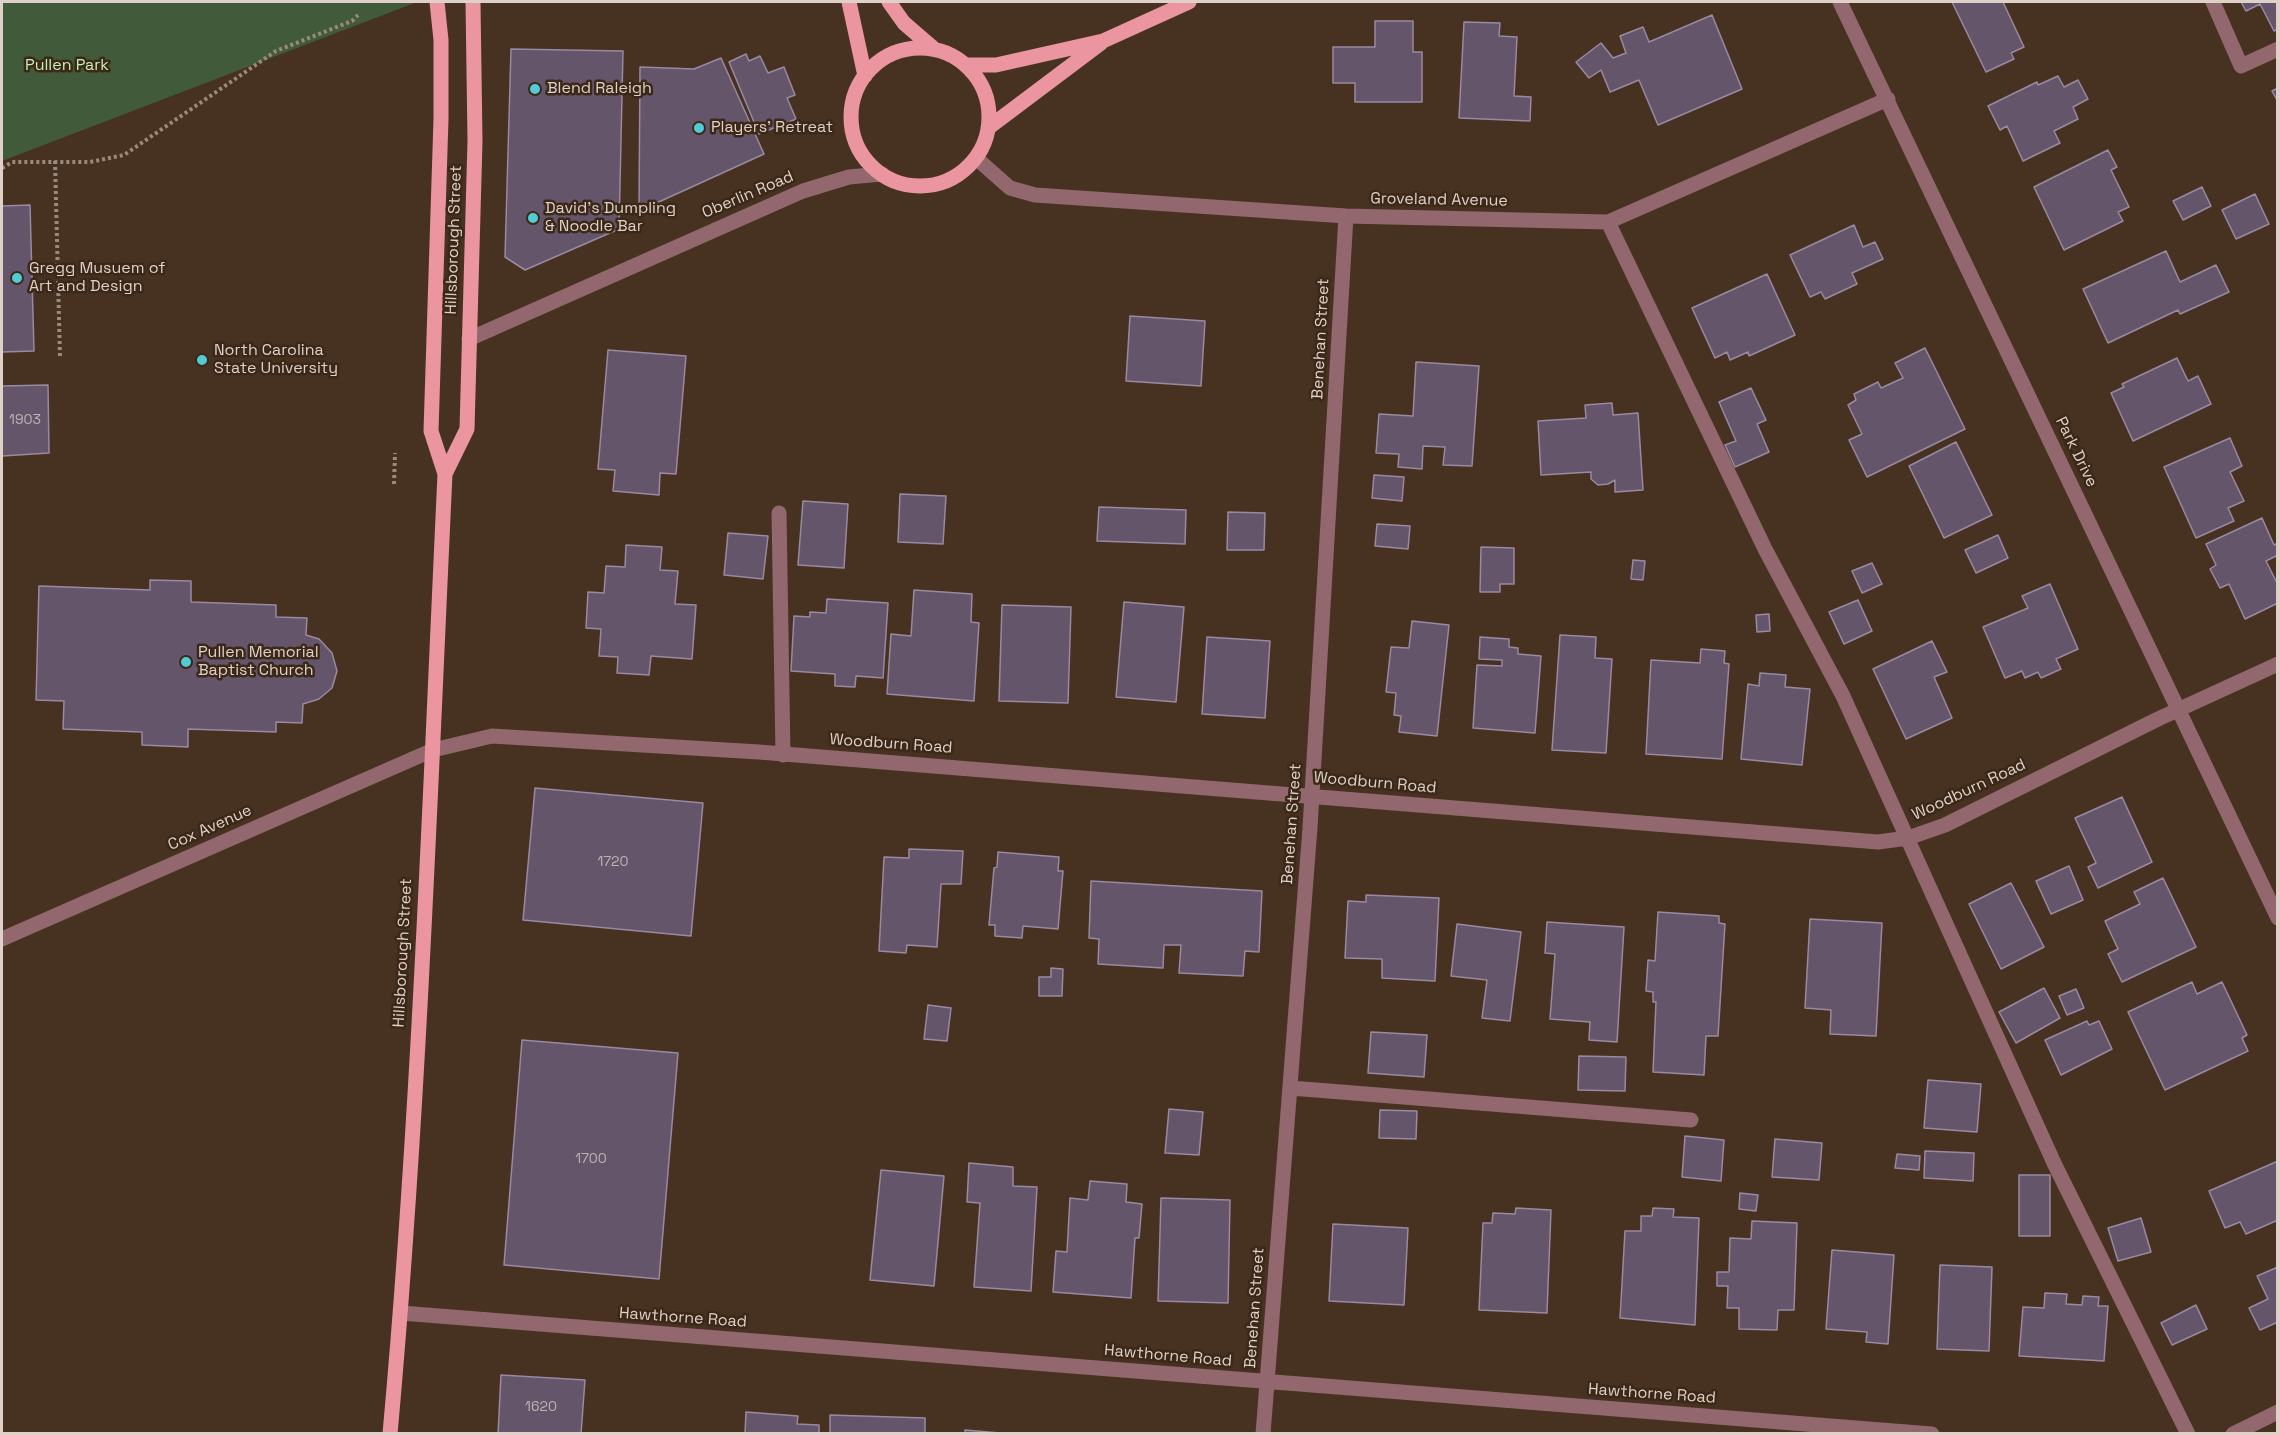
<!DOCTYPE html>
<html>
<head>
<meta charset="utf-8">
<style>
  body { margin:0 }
  #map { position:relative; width:2279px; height:1435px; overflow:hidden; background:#473222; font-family:"Space Grotesk",sans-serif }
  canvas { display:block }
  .frame { position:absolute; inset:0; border:3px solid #dfd1c8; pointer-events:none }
</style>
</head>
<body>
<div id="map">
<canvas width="2279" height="1435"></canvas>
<div class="frame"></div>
</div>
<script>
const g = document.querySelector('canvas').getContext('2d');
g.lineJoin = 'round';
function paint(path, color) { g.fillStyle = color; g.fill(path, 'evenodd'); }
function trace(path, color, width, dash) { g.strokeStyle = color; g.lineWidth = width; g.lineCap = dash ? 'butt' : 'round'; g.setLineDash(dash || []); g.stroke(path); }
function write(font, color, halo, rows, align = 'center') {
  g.font = font + ' "Space Grotesk",sans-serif'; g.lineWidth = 5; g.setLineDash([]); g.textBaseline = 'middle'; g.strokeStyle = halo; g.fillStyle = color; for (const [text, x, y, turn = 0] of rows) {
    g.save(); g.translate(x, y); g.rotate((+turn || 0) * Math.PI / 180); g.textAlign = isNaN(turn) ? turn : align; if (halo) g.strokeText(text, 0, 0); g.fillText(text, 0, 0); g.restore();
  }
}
const green = new Path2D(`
  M2 2H417L2 161Z`);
const building = new Path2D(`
  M1952 2H2003L2024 47 2011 53 2014 59 1986 72Z
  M2241 2H2278V29L2274 31 2260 4 2246 11Z
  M1712 15 1742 89 1658 125 1639 80 1610 92 1601 70 1589 78 1576 62 1601 43 1613 58 1626 53 1620 36 1643 27 1649 42Z
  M1375 21H1413V52H1422V102H1355V83H1333V47H1375Z
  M1464 22 1500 23 1499 36 1517 37 1514 96 1531 97 1530 121 1459 118Z
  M511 49 623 51 619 229 525 270 505 257Z
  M746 54 749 61 760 56 768 73 784 67 795 95 787 98 796 119 759 134 729 62Z
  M721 58 764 154 639 211 640 67 694 69Z
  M2058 76 2064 87 2078 80 2088 99 2073 107 2078 119 2054 131 2060 143 2023 161 2007 126 2000 130 1988 106 2037 82 2038 85Z
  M2278 88V102L2272 91Z
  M2108 150 2117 167 2111 170 2129 207 2118 212 2123 221 2064 250 2034 187Z
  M2202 187 2211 206 2183 220 2173 201Z
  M2255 194 2269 224 2236 239 2222 210Z
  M30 205 34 351 2 352V206Z
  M1854 225 1863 247 1875 242 1883 259 1852 273 1857 284 1825 299 1821 292 1810 297 1790 255Z
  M2166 251 2180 282 2216 265 2229 292 2180 314 2178 310 2108 343 2083 289Z
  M1767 274 1795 335 1749 356 1748 352 1730 360 1727 352 1715 358 1692 308Z
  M1130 316 1205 321 1201 386 1126 381Z
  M1925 348 1965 429 1867 477 1849 440 1862 434 1848 405 1856 400 1854 394 1878 382 1881 388 1903 378 1895 363Z
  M608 350 686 356 676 474 660 473 659 495 613 491 615 470 598 469Z
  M2177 358 2188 381 2198 376 2211 404 2133 441 2111 393 2124 387 2122 384Z
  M1416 362 1479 366 1472 466 1443 465 1445 447 1423 446 1422 469 1398 467 1399 454 1376 453 1379 414 1413 416Z
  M48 385 49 453 2 456V386Z
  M1751 388 1766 420 1757 424 1769 452 1735 467 1725 445 1736 441 1719 402Z
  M1612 403 1613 415 1638 413 1643 490 1615 492V480L1608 484 1598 485 1591 479V472L1541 475 1538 421 1586 418 1585 405Z
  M2230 438 2242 466 2230 472 2244 501 2228 508 2234 521 2196 538 2164 467Z
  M1956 442 1992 515 1944 538 1909 466Z
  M1374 475 1404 477 1402 501 1372 498Z
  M900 494 946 496 943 544 898 542Z
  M803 501 848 504 844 568 798 565Z
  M1099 507 1186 510 1185 544 1097 541Z
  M1228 512 1265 513 1264 550H1227Z
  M2262 518 2274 545 2278 543V555L2266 561 2278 585V603L2245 619 2229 584 2220 588 2210 569 2216 565 2206 544Z
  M1377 524 1410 526 1408 549 1375 546Z
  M728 533 768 536 763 579 724 575Z
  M1998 535 2008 558 1976 573 1965 550Z
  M626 545 662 547 660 570 678 571 675 604 696 605 692 659 651 656 649 675 617 673 618 657 599 656 601 629 586 628 588 592 604 593 606 566 625 567Z
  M1481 547 1514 548V584H1500V592H1480Z
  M1633 560 1645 561 1643 580 1631 579Z
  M1872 563 1882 584 1862 593 1852 571Z
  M150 580 191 581V602L276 605V617L307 618 306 635 319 639 332 653 337 671 332 688 319 699 303 704 302 723 276 722V732L188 729V747L142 745V732L63 729 64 701 36 700 39 586 150 590Z
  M2050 584 2078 649 2056 659 2061 669 2041 678 2038 672 2025 678 2022 671 2005 678 1983 627 2028 608 2022 596Z
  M914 590 972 594 971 622 979 623 974 701 887 694 891 634 911 636Z
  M827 599 888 603 883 678 856 676 855 687 835 686V674L791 671 794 616 810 617V612L826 613Z
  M1858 600 1872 631 1844 644 1829 612Z
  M1124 602 1184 607 1176 702 1116 697Z
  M1002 605 1071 607 1068 703 999 701Z
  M1769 614 1770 631 1757 632 1756 615Z
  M1412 621 1449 625 1437 736 1399 732 1401 716 1394 715 1396 693 1386 692 1391 647 1409 648Z
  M1560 635 1596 637 1595 658 1612 659 1606 753 1552 750Z
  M1207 637 1270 641 1265 718 1202 714Z
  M1480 637 1509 639V647L1518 648V654L1541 656 1535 733 1473 728 1477 665 1502 666V660L1479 659Z
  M1932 641 1947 672 1934 677 1952 718 1906 739 1873 669Z
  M1701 649 1725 651 1724 663 1729 664 1722 759 1646 754 1651 660 1700 663Z
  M1760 673 1786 675 1785 687 1810 689 1802 765 1741 759 1748 684 1759 686Z
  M535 788 703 803 691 936 523 920Z
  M2122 797 2152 862 2098 888 2088 867 2096 863 2075 818Z
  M909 849 963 851 961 884H941L937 947 907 945 906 953 879 951 884 857 909 858Z
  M998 852 1059 857 1058 871H1063L1058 929 1023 926 1022 938 995 936V925H989L994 868 997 867Z
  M2069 866 2083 900 2051 914 2036 881Z
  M2163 878 2196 947 2122 982 2108 954 2118 949 2105 921 2140 904 2134 892Z
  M1091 881 1262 891 1259 952 1245 951 1243 976 1179 973 1181 945H1164L1163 968 1098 964 1099 939 1089 938Z
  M2011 883 2044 947 2001 969 1969 904Z
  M1366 895 1439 898 1435 981 1382 978V959L1345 958 1348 901 1366 902Z
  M1658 912 1719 916V923L1725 924 1718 1036H1706L1704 1075 1653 1072 1656 1002H1653V992L1646 991 1648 960 1655 961Z
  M1810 919 1882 923 1876 1036 1830 1034 1831 1010 1805 1008Z
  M1547 922 1624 927 1617 1042 1589 1040 1590 1022 1550 1019 1555 954 1545 953Z
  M1457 924 1521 932 1510 1021 1482 1018 1487 980 1451 976Z
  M1051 968 1063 969 1062 996H1039V977H1051Z
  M2192 982 2197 994 2222 982 2247 1035 2242 1038 2248 1051 2165 1090 2128 1012Z
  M2044 988 2060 1018 2016 1043 1999 1012Z
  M2076 989 2084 1008 2067 1015 2059 996Z
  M928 1005 951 1008 947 1041 924 1039Z
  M2087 1021 2089 1025 2099 1021 2112 1049 2061 1075 2045 1040Z
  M1371 1032 1427 1035 1424 1077 1368 1073Z
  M522 1040 678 1053 659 1279 504 1265Z
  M1579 1056 1626 1057 1625 1091 1578 1090Z
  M1928 1080 1981 1084 1977 1132 1924 1128Z
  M1169 1109 1203 1112 1199 1155 1165 1153Z
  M1380 1110 1417 1111 1416 1139 1379 1138Z
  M1685 1136 1724 1140 1721 1181 1682 1177Z
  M1775 1139 1822 1143 1819 1180 1772 1177Z
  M1925 1151 1974 1153 1973 1181 1924 1178Z
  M1897 1154 1920 1156 1919 1170 1895 1168Z
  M2278 1161V1220L2246 1234 2240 1222 2225 1228 2209 1191Z
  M969 1163 1013 1167V1186L1037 1187 1031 1291 974 1287 980 1203 967 1202Z
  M881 1170 944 1176 934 1286 870 1280Z
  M2019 1175H2050V1236H2019Z
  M1090 1181 1127 1184 1126 1202 1142 1204 1139 1238H1135L1131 1298 1053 1292 1056 1251 1067 1252 1070 1198 1088 1200Z
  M1740 1193 1758 1195 1756 1211 1739 1209Z
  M1161 1198 1230 1200 1228 1303 1158 1301Z
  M1516 1208 1551 1210 1547 1313 1479 1310 1483 1223H1492L1493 1213 1515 1214Z
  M1653 1208 1674 1209 1673 1217 1699 1218 1695 1325 1620 1318 1625 1231H1641V1216H1652Z
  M2141 1218 2151 1252 2118 1261 2108 1228Z
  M1752 1221 1797 1223 1794 1310H1778L1777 1330 1739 1329V1308H1727L1728 1286H1717V1272H1729L1730 1238 1751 1239Z
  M1333 1224 1408 1228 1404 1305 1329 1301Z
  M1832 1250 1894 1255 1888 1344 1866 1342 1867 1332 1826 1329Z
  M1940 1265 1992 1267 1989 1351 1937 1349Z
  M2278 1267V1322L2260 1330 2249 1308 2268 1299 2257 1276Z
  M2045 1293 2067 1294 2066 1304 2082 1305 2083 1296 2099 1297 2098 1306H2108L2104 1361 2019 1356 2023 1307 2044 1308Z
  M2196 1305 2207 1329 2172 1345 2161 1323Z
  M501 1375 585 1380 581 1434H498Z
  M746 1412 798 1416 797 1424 819 1425V1434H745Z
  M830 1415 925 1418V1434H830Z
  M965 1430 1000 1433V1434H965Z`);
const path = new Path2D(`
  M55 161 60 358
  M2 168 12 162H90L124 155 276 51 352 21 358 15
  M394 484 395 453`);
const minor = new Path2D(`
  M1840 2 2278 918
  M2213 2 2241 66 2278 49
  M976 158 1010 188 1035 195 1346 216 1608 222 1888 99
  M1608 222 1765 549 1843 696 2054 1163 2188 1434
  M469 339 803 191 849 177 882 174
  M779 513 783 755
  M2 939 433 750 492 736 759 752 1878 842 1908 838 1945 825 2158 719 2278 664
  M1291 1088 1691 1120
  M401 1313 1932 1434
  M1263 1434 1310 828 1346 216
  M2233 1434 2278 1412`);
const major = new Path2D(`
  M849 2 865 76
  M889 2 904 23 933 48
  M851 117a69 69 0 1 1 138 0a69 69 0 1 1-138 0Z
  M965 65H996L1103 41 1189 2
  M988 128 1101 43
  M445 474 467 429 475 141 473 2
  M390 1434C419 1114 430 794 445 474L431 431 441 119V40L437 2`);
const markers = [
  [535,89,6,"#51ccd4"],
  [699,128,6,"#51ccd4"],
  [533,218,6,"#51ccd4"],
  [17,278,6,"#51ccd4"],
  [202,360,6,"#51ccd4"],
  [186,662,6,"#51ccd4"]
];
const numberNames = [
  ["1903",25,420],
  ["1720",613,862],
  ["1700",591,1159],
  ["1620",541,1407]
];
const parkNames = [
  ["Pullen Park",67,66]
];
const poiNames = [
  ["Blend Raleigh",547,89],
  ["Players' Retreat",711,128],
  ["David's Dumpling",545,209],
  ["& Noodle Bar",545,227],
  ["Gregg Musuem of",29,269],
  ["Art and Design",29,287],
  ["North Carolina",214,351],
  ["State University",214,369],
  ["Pullen Memorial",198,653],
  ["Baptist Church",198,671]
];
const streetNames = [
  ["Oberlin Road",748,195,-23],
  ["Groveland Avenue",1439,200,1],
  ["Hillsborough Street",454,240,-88],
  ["Benehan Street",1321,339,-87],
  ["Park Drive",2076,452,64],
  ["Woodburn Road",891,744,4],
  ["Woodburn Road",1375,783,5],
  ["Woodburn Road",1969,790,-25],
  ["Benehan Street",1292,824,-86],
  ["Cox Avenue",210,828,-24],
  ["Hillsborough Street",403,953,-87],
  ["Benehan Street",1255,1308,-86],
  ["Hawthorne Road",683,1318,4],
  ["Hawthorne Road",1168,1356,5],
  ["Hawthorne Road",1652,1394,4]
];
paint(green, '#415a3a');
paint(building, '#64556b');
trace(building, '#9989a1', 1.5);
trace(path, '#9a897c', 4, [3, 3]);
trace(minor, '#92676d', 15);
trace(major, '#eb95a1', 15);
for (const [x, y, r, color] of markers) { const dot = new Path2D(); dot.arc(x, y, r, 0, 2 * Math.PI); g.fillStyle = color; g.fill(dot); trace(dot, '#3c2818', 2); }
write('14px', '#c0b2b1', null, numberNames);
write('16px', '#c2f0b3', '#3c2818', parkNames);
write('16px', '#dfd1c8', '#3c2818', poiNames, 'left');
write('16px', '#dfd1c8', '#3c2818', streetNames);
</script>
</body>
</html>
